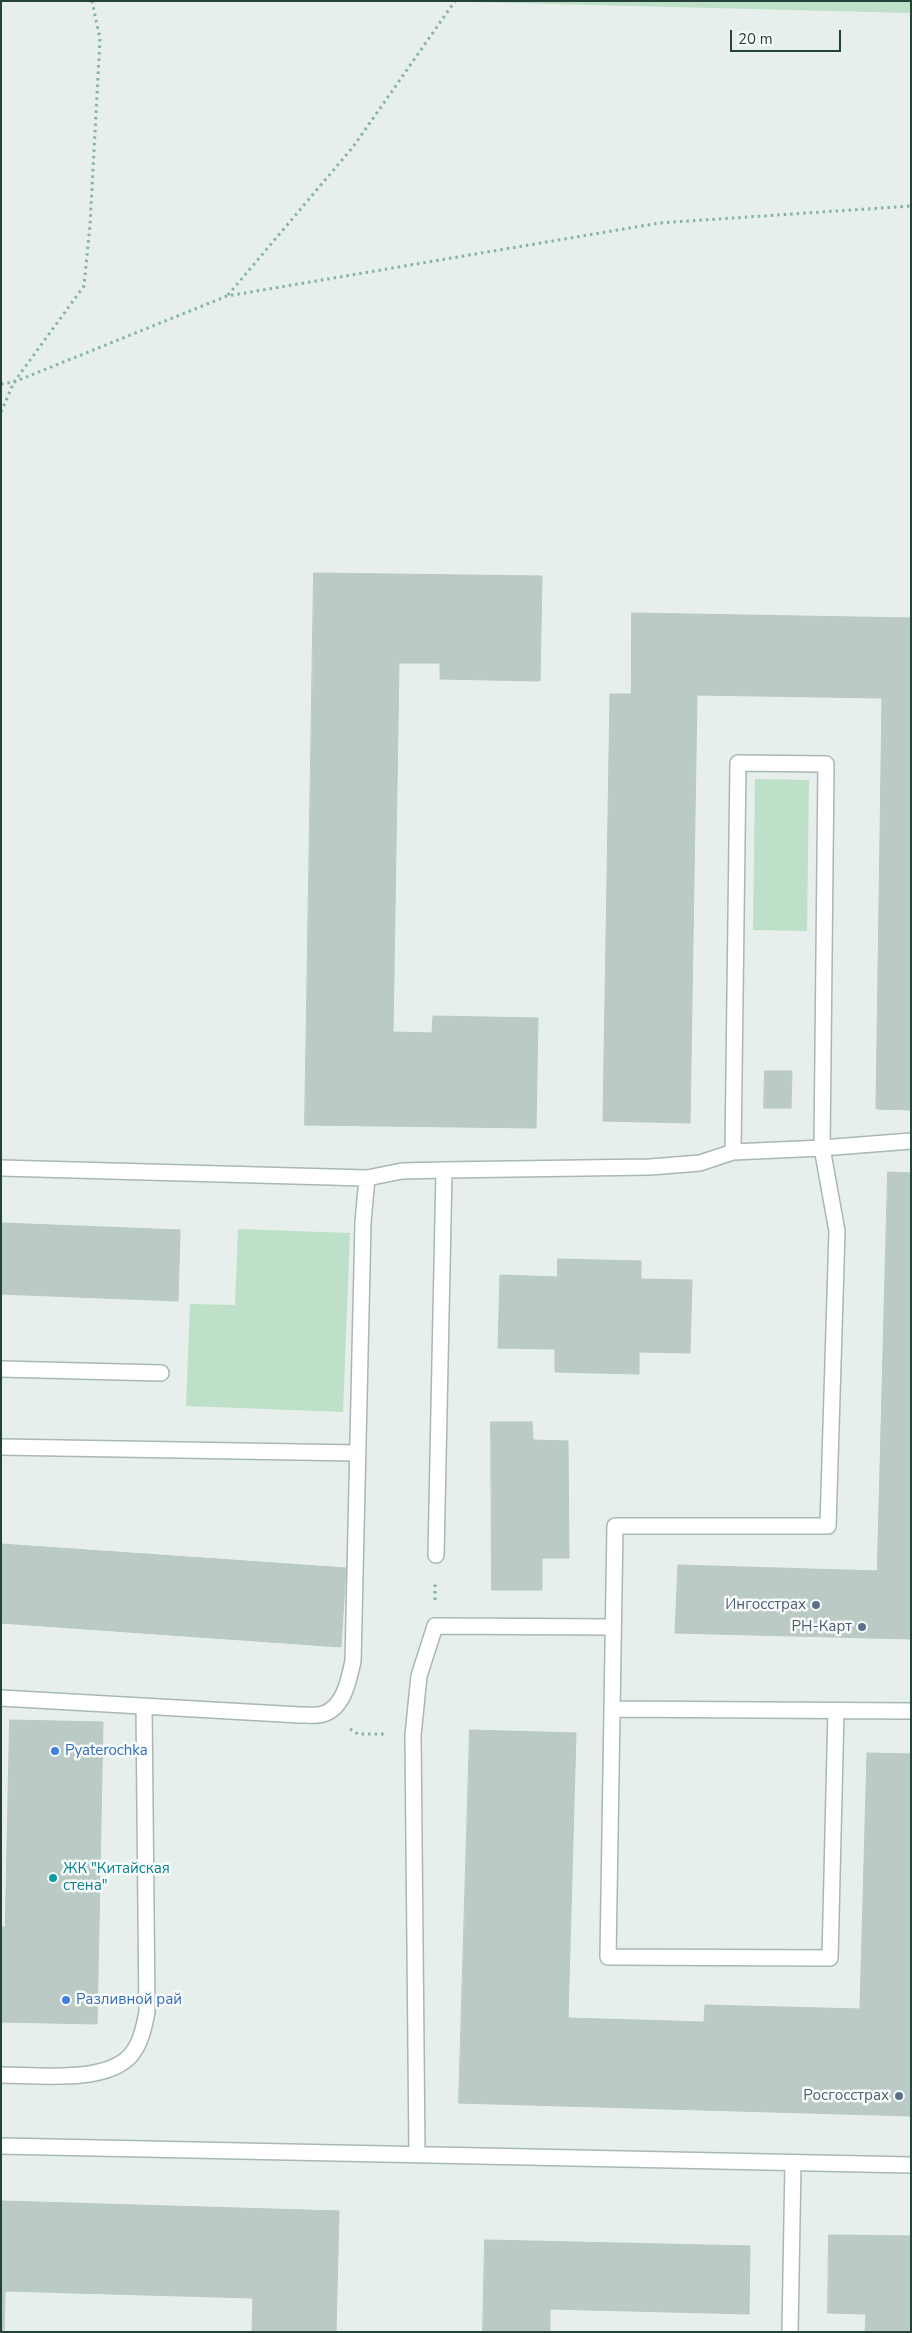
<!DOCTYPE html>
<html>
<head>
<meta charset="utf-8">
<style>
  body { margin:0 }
  #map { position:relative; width:912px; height:2333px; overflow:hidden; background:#e6efeb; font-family:"Nunito Sans",sans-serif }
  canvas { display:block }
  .frame { position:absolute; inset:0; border:2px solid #24423a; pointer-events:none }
  .scale { position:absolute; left:730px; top:30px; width:111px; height:22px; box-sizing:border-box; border:2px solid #24423a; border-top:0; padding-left:6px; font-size:15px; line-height:18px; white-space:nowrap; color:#24423a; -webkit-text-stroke:4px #f7fbf9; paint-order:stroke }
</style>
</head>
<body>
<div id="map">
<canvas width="912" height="2333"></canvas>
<div class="frame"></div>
<div class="scale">20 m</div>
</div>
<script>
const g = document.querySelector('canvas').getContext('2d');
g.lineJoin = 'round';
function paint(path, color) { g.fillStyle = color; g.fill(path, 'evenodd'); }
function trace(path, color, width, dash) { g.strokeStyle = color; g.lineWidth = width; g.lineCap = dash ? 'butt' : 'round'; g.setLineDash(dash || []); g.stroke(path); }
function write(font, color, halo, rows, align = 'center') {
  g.font = font + ' "Nunito Sans",sans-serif'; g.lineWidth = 5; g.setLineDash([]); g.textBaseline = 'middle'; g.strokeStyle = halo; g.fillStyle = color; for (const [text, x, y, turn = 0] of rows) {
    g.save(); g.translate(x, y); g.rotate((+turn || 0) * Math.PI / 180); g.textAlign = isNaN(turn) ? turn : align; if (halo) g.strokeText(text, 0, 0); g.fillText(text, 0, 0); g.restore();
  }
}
const green = new Path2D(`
  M432 1H911V13Z
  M755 779 809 780 807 931 753 930Z
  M238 1229 350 1233 343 1412 186 1406 190 1304 235 1305Z`);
const building = new Path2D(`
  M314 573 542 576 540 681 440 679V663H399L393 1032 432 1033 433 1016 538 1018 536 1128 305 1125Z
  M632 613 911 618V1110L876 1109 882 698 697 695 690 1123 603 1121 610 694H631Z
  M765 1071H792L791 1108H764Z
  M888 1172 911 1173V1639L675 1633 678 1565 877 1571Z
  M1 1223 180 1230 178 1301 1 1294Z
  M558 1259 641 1261V1279L692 1280 690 1353 639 1352V1374L555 1372V1349L498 1348 500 1275 557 1277Z
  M491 1422H532L533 1440 568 1441 569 1558H542V1590H492Z
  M1 1544 346 1568 341 1647 1 1623Z
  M10 1720 103 1722 97 2024 1 2022V1927H5Z
  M470 1730 576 1733 568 2018 704 2022 705 2005 860 2009 867 1753 911 1754V2116L459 2103Z
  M1 2201 339 2211 336 2332H252L253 2298 5 2291 4 2332H1Z
  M829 2235 911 2236V2332H865L866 2314 828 2313Z
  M485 2240 750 2246 749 2314 550 2309V2332H483Z`);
const path = new Path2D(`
  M228 295 353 147 455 1
  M1 384 14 382 84 286 90 225 100 39 92 1
  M1 412 14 382 227 296 659 223 911 206
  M435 1600V1582
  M350 1729 358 1734H387`);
const minor = new Path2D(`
  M733 1152 822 1148 837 1231 828 1526H615L608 1957 830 1958 836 1711
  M1 1168 367 1178 402 1171 444 1170 650 1167 700 1163 733 1152 738 763 826 764 822 1148 911 1141
  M1 1369 161 1373
  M1 1447 357 1453
  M436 1555 444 1170
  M1 1698 300 1715C307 1715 316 1716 323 1714 344 1708 349 1679 353 1661L363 1222 367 1178
  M612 1709 911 1711
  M1 2075C37 2075 106 2084 131 2055 141 2043 144 2027 147 2012L144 1707
  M1 2146 911 2165
  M417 2155 413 1735 419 1676 435 1626 612 1627
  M790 2332 793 2163`);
const markers = [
  [816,1605,5,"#5c6f8a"],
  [862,1627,5,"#5c6f8a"],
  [55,1751,5,"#3f7fe0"],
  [53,1878,5,"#0f9aa8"],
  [66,2000,5,"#3f7fe0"],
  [899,2096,5,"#5c6f8a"]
];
const serviceNames = [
  ["Ингосстрах",806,1605],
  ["РН-Карт",852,1627],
  ["Росгосстрах",889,2096]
];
const shopNames = [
  ["Pyaterochka",65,1751],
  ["Разливной рай",76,2000]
];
const cultureNames = [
  ["ЖК \"Китайская",63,1869],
  ["стена\"",63,1886]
];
paint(green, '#bfe0c8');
paint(building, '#bbcac4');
trace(building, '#b8c9c2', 1);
trace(minor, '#a8b8b2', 18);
trace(path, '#86b3a5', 3, [2.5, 4]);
trace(minor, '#fff', 15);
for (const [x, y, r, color] of markers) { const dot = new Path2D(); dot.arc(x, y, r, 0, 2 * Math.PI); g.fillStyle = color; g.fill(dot); trace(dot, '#f7fbf9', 2); }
write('15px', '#4e5e75', '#f7fbf9', serviceNames, 'right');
write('15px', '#366cbe', '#f7fbf9', shopNames, 'left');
write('15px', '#0d838f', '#f7fbf9', cultureNames, 'left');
</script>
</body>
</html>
